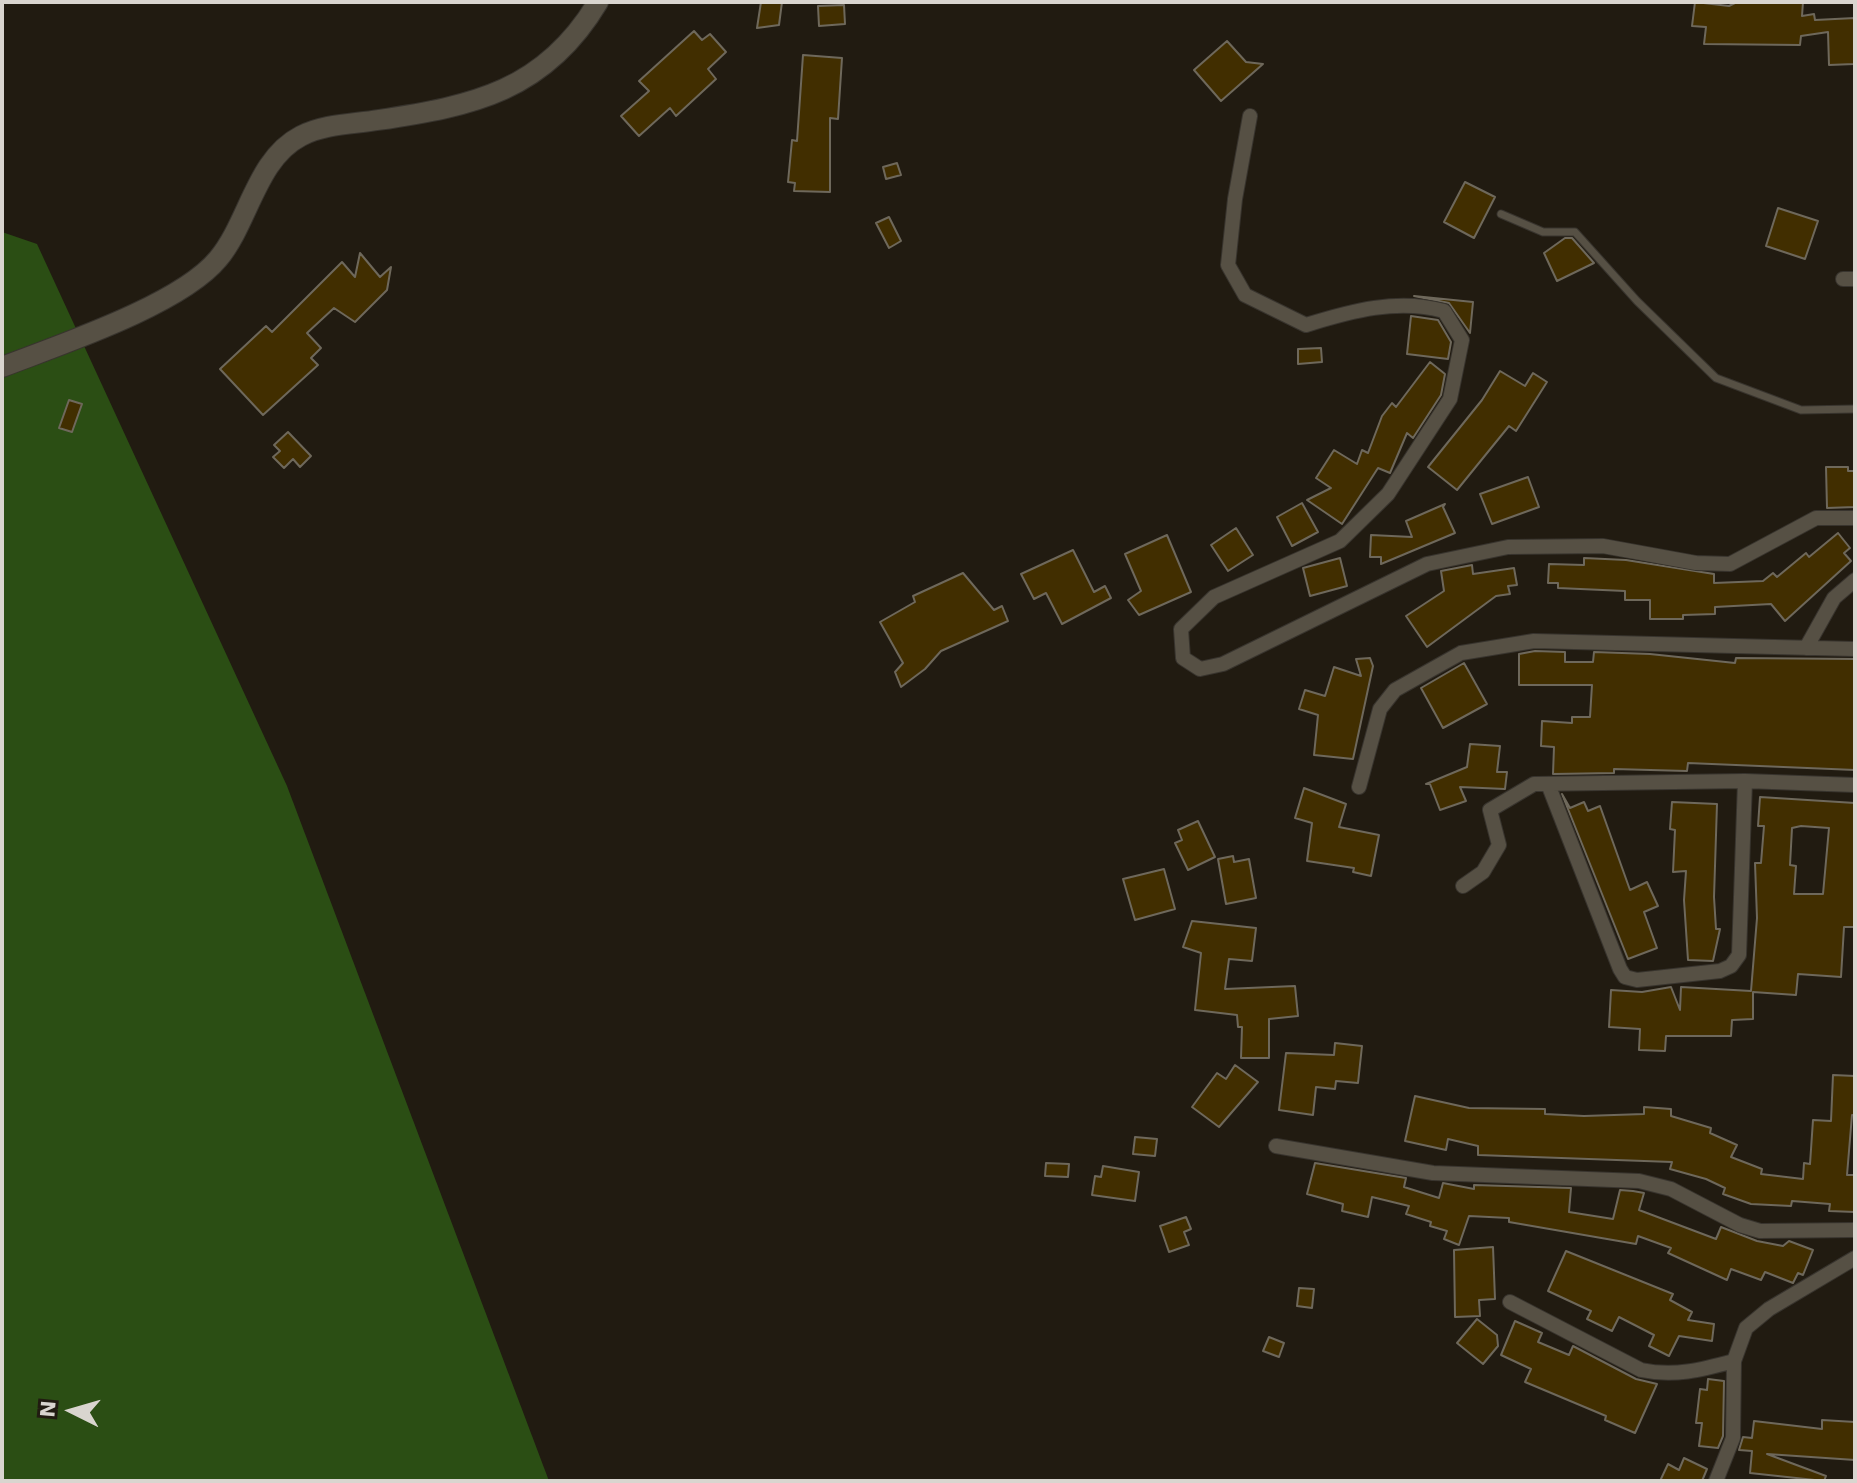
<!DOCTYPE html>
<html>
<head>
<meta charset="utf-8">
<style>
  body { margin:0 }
  #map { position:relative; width:1857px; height:1483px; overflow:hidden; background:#211b11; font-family:"Work Sans",sans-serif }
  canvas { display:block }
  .frame { position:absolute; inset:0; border:4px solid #d9d5cf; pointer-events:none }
  .north { position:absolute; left:32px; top:1371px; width:80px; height:80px; -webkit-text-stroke:6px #211b11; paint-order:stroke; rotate:275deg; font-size:22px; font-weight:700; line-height:32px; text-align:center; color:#d9d5cf }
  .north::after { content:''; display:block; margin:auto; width:28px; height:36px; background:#d9d5cf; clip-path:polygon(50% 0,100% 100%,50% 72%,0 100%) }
</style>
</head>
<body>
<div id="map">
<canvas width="1857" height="1483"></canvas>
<div class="frame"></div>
<div class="north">N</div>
</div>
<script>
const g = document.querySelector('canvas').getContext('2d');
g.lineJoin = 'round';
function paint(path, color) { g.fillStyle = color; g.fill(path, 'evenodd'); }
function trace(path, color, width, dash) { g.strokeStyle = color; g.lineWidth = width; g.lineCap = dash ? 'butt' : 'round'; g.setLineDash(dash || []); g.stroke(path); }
const green = new Path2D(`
  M2 232 37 244 287 786 549 1481H2Z`);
const building = new Path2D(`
  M761 2H782L779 25 757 28Z
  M1695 2 1729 6 1737 2H1803L1802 16 1814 14 1815 20 1855 18 1854 64 1829 65 1828 32 1801 36 1800 45 1704 44 1706 27 1692 26Z
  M844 5 845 24 819 26 818 6Z
  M694 31 702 40 710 34 726 52 708 69 716 79 676 116 670 108 639 136 621 116 649 91 639 81Z
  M1227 41 1246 62 1263 64 1221 101 1194 70Z
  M803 55 842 58 838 119 830 118V192L794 191 795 183 788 182 792 140 797 141Z
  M897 163 901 175 886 179 883 167Z
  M1465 182 1495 197 1474 238 1444 222Z
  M1778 208 1818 221 1805 259 1766 246Z
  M889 217 901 241 889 248 876 223Z
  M1565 238H1572L1594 263 1557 281 1544 253Z
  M360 253 380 277 391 267 387 290 355 322 334 308 307 333 321 348 311 358 318 365 263 415 220 369 266 326 272 332 342 262 355 277Z
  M1414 296 1473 302 1470 333 1449 303Z
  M1411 316 1438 320 1451 342 1448 359 1407 354Z
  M1321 348 1322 362 1298 364V349Z
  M1430 362 1445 374 1441 395 1413 438 1407 433 1390 473 1378 468 1342 524 1307 500 1331 488 1316 478 1334 450 1357 464 1362 450 1368 453 1382 416 1392 403 1396 407Z
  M1500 371 1525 386 1533 373 1547 382 1516 431 1509 426 1457 490 1428 467 1482 400Z
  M69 400 82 404 72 432 59 428Z
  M288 432 311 456 300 467 293 459 284 468 273 457 280 451 274 445Z
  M1826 467H1848V471H1855V507L1827 508Z
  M1528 477 1539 507 1492 524 1480 494Z
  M1302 503 1318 532 1292 546 1277 517Z
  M1445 504 1443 507 1455 533 1381 564V557H1370L1371 535 1412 537 1406 521Z
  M1236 528 1253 555 1228 571 1211 545Z
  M1838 533 1850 548 1844 553 1851 561 1785 621 1771 604 1715 607V614L1683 615V619H1650V600H1625V591L1558 588V583H1548L1549 564 1584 565V558L1626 560 1714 574V583L1763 581 1773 573 1777 577 1806 553 1809 557Z
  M1167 535 1191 592 1139 615 1128 600 1141 591 1125 554Z
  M1073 550 1094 592 1105 586 1111 598 1062 624 1046 593 1034 599 1021 574Z
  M1340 558 1347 586 1310 596 1303 568Z
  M1472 565 1473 574 1514 568 1517 585 1508 586 1510 594 1496 596 1427 647 1406 616 1444 591 1441 571Z
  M963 573 994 610 1002 606 1008 621 941 651 925 669 901 687 895 672 903 663 880 622 915 602 913 596Z
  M1535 651 1565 652V662H1593L1594 652 1650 654 1735 663 1736 658 1855 659V770L1688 763 1687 771 1614 769V773L1553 774 1554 747 1541 746 1542 721 1572 723V717H1590L1592 685H1519V654Z
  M1370 658 1373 666 1353 759 1314 755 1318 715 1299 709 1305 690 1325 696 1334 667 1361 676 1356 659Z
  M1464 663 1487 704 1443 728 1421 688Z
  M1470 744 1500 746 1497 772H1507L1505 789 1460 787 1466 801 1440 810 1430 784H1426L1467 767Z
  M1304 788 1346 804 1339 827 1379 835 1371 876 1353 872 1354 868 1307 861 1312 823 1295 818Z
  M1562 794 1570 808 1584 802 1588 811 1600 806 1630 890 1647 882 1658 906 1644 912 1657 948 1628 959Z
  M1760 797 1855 803V927H1844L1841 977 1798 974 1796 995 1753 992V1019L1732 1020 1731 1036H1666L1665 1051 1639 1050 1640 1029 1609 1027 1611 990 1642 992 1671 987 1680 1010 1681 987 1751 991 1757 918 1755 863H1761L1764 826H1758ZM1801 826 1829 828 1823 894H1794L1796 866 1790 865 1792 828Z
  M1672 802 1717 804 1714 897 1716 929H1720L1713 961 1688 960 1684 900 1686 871 1673 872 1675 830 1670 829Z
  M1198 821 1215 857 1188 870 1175 843 1182 840 1178 830Z
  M1233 856 1234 862 1249 859 1256 898 1226 904 1218 859Z
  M1164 869 1175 909 1135 920 1123 879Z
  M1192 921 1256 928 1252 961 1229 959 1225 989 1295 986 1298 1016 1269 1019V1058H1241L1242 1027H1238L1237 1015 1195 1010 1201 953 1183 947Z
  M1335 1043 1362 1046 1358 1083 1336 1081 1335 1089 1316 1087 1313 1115 1279 1110 1286 1053 1334 1055Z
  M1235 1065 1258 1082 1219 1127 1192 1107 1217 1073 1226 1079Z
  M1833 1075 1855 1076V1115H1852L1847 1175H1855V1212L1829 1211 1830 1204 1792 1201 1791 1206 1751 1204 1723 1194 1725 1188 1706 1179 1670 1169 1672 1162 1478 1155V1146L1448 1139 1446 1150 1405 1141 1415 1096 1469 1108 1545 1109V1114L1584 1116 1644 1114V1107L1671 1109V1116L1711 1128 1710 1133 1737 1145 1731 1157 1762 1169 1761 1174 1803 1179 1804 1163 1810 1164 1813 1120 1831 1121Z
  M1135 1137 1157 1139 1155 1156 1133 1154Z
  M1046 1163 1069 1164 1068 1177 1045 1176Z
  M1315 1163 1406 1178 1404 1187 1439 1198 1443 1183 1474 1189V1185L1571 1188 1569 1212 1613 1219 1620 1190 1633 1191 1644 1193 1639 1210 1716 1239 1721 1227 1757 1241 1783 1246 1789 1241 1813 1250 1803 1275 1798 1273 1793 1283 1765 1272 1761 1280 1731 1269 1727 1280 1668 1253 1671 1248 1638 1236 1636 1244 1509 1222V1218L1469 1216 1459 1245 1444 1239 1447 1231 1430 1226 1431 1222 1406 1214 1409 1206 1372 1197 1368 1217 1342 1211 1343 1204 1307 1194Z
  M1103 1166 1139 1172 1135 1201 1092 1195 1095 1176 1101 1177Z
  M1186 1217 1191 1229 1184 1232 1189 1245 1169 1252 1160 1226Z
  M1493 1247 1495 1299 1479 1300 1480 1316 1455 1317 1454 1250Z
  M1566 1251 1673 1294 1670 1300 1692 1312 1688 1320 1714 1324 1712 1341 1679 1336 1669 1356 1649 1346 1654 1335 1619 1317 1612 1331 1587 1319 1591 1311 1548 1291Z
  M1299 1288 1314 1289 1312 1308 1297 1306Z
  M1477 1319 1497 1335 1498 1346 1483 1364 1457 1343Z
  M1515 1321 1542 1333 1538 1342 1569 1355 1573 1346 1636 1379 1657 1384 1635 1433 1605 1420 1606 1416 1525 1382 1531 1369 1501 1355Z
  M1269 1337 1284 1343 1279 1357 1263 1351Z
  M1708 1379 1724 1381 1723 1436 1718 1448 1699 1446 1702 1423H1696L1700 1389 1707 1390Z
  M1822 1420 1855 1422V1460L1767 1454 1826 1476 1824 1481 1750 1473 1752 1451 1739 1450 1743 1437 1752 1438 1754 1421 1822 1429Z
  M1684 1458 1707 1469 1702 1481H1660L1668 1464 1679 1470Z`);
const service = new Path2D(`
  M1501 214 1543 232H1575L1637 301 1716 378 1801 410 1855 409`);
const minor = new Path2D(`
  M1250 116 1235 199 1228 265 1245 295 1306 325C1351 311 1398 298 1444 311L1462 340 1450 399 1388 494 1340 541 1214 597 1181 629 1183 658 1200 669 1223 664 1427 564 1508 547 1603 546 1696 563 1730 564 1816 518H1855
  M1843 279H1855
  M1806 648 1834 598 1855 580
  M1548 784 1620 969 1625 977 1637 980 1720 971 1731 966 1739 955 1745 781
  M1359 787 1380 709 1395 690 1461 653 1534 641 1855 649
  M1463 886 1483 872 1499 845 1490 810 1534 784 1745 781 1855 785
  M1276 1146 1433 1173 1639 1181 1671 1189 1740 1225 1760 1231 1855 1230
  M1510 1302 1641 1370C1674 1377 1701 1370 1734 1361
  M1716 1481 1733 1438 1734 1361 1746 1328 1769 1309 1855 1258`);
const secondary = new Path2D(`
  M2 367C59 345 180 305 218 259 249 222 256 159 301 136 324 124 353 124 378 120 473 106 545 91 598 2`);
paint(green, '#2b4e14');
paint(building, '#412e00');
trace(building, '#6e685b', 2);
trace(service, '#38342e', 9);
trace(minor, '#38342e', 16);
trace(secondary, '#38342e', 22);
trace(service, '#565044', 7);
trace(minor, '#565044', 14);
trace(secondary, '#565044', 20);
</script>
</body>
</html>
